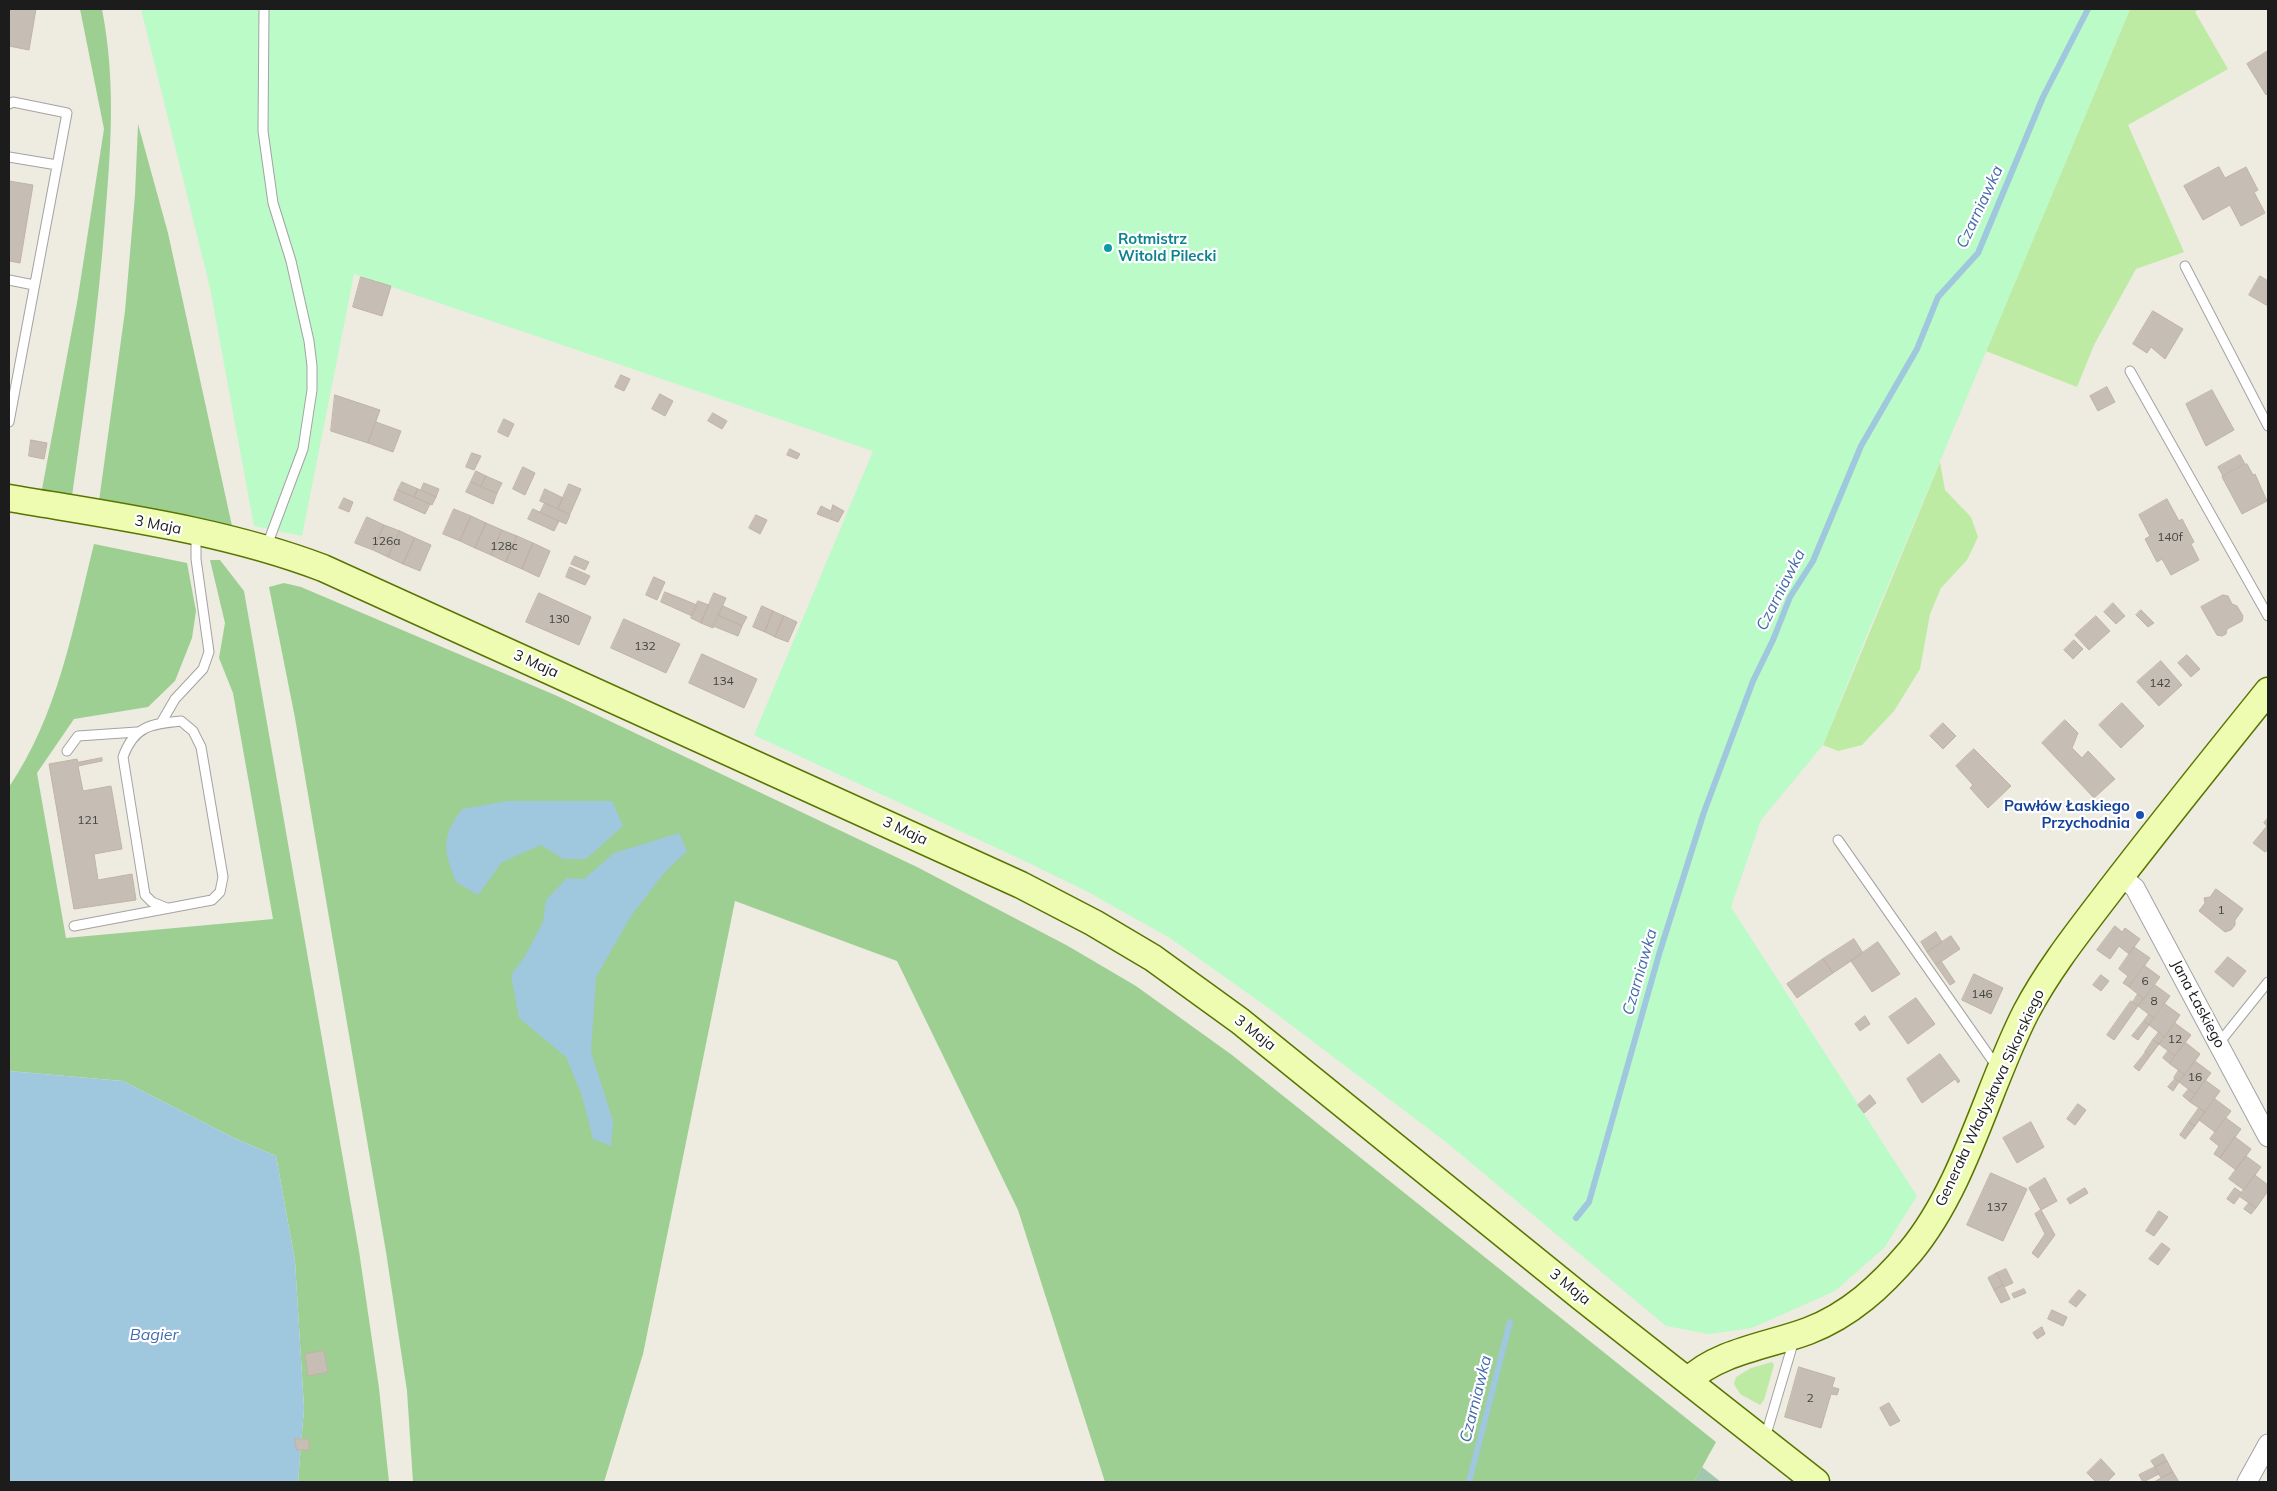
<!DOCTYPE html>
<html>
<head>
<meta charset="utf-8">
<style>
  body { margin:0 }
  #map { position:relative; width:2277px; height:1491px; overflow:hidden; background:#eeebe1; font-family:Mulish,sans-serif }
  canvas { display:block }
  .frame { position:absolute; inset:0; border:10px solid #1c1c1c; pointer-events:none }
</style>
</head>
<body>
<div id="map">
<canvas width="2277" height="1491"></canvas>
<div class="frame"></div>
</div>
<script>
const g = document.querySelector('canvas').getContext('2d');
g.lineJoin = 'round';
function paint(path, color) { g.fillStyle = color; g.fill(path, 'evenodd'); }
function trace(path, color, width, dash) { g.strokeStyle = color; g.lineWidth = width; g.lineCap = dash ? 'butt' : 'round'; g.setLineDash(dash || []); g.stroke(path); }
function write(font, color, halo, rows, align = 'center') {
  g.font = font + ' Mulish,sans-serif'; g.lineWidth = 4.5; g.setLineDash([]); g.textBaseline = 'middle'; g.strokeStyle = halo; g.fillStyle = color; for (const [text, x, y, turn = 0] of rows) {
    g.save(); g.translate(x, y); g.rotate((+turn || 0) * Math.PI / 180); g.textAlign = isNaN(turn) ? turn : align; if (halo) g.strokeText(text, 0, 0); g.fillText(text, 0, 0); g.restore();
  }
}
const grass = new Path2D(`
  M2130 9H2199L2195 12 2228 69 2128 125 2184 252 2136 269 2094 345 2077 387 1986 351Z
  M1940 462 1945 490 1971 517 1978 537 1967 560 1941 588 1930 614 1920 669 1894 711 1862 745 1838 751 1823 745Z
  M1772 1362 1774 1365 1764 1400 1760 1405 1740 1394 1734 1384 1736 1377 1751 1368Z`);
const forest = new Path2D(`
  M80 9H102C116 83 111 146 105 220 98 313 85 404 72 496L42 489 77 303 104 129Z
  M138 124 168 233 232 526 99 501 125 311 135 195Z
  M94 544 187 563 196 611 192 638 175 681 148 707 74 719 37 773 66 938 273 919 233 693 219 658 225 623 210 560H220L244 591 359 1251 379 1388 389 1482H298L304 1408 295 1261 276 1156 236 1139 123 1081 9 1071V787C58 715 73 628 94 544Z
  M284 583 301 587 555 695 917 867 1068 946 1136 986 1232 1055 1716 1442 1694 1482H1105L1018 1210 897 961 735 901 643 1354 604 1482H413L407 1391 386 1252 295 718 269 587Z`);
const cemetery = new Path2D(`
  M1702 1467 1721 1482H1694Z`);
const park = new Path2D(`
  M141 9H2130L1864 642 1823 745 1761 820 1731 907 1917 1196 1885 1247 1835 1291 1752 1328 1709 1334 1666 1326 1446 1142 1270 1009 1170 938 1088 892 1029 863 754 735 873 451 354 274 302 536 254 526 210 288Z`);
const water = new Path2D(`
  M507 801H612L623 826 586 859H563L541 845 502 862 478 895 456 882C444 850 440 839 462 809Z
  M679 833 687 851 664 873 631 916 596 977 591 1052 613 1121 611 1146 593 1139 582 1096 566 1057 519 1018 511 975 525 956 543 922 546 900 567 878 584 879 614 853Z
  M9 1071 123 1081 236 1139 276 1156 295 1261 304 1408 298 1482H9Z`);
const stream = new Path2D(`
  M1576 1218 1589 1202 1660 951 1704 812 1753 681 1773 640 1790 597 1813 561 1861 446 1917 349 1938 297 1978 253 2043 97 2088 9
  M1469 1482 1510 1322`);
const building = new Path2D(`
  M9 9H36L29 50 9 46Z
  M2268 51V93L2266 95 2247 64Z
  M2219 167 2225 178 2246 167 2258 190 2254 192 2265 213 2241 226 2230 205 2203 220 2184 186Z
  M9 181 33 185 20 263 9 261Z
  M2260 276 2268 281V306L2249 295Z
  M361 277 391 286 382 316 353 307Z
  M2153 311 2183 329 2165 359 2151 347 2147 353 2133 344Z
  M621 375 630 379 624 391 615 387Z
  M2107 387 2115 402 2098 411 2090 396Z
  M2212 390 2234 430 2206 446 2186 404Z
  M660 394 673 401 665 416 652 409Z
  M335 395 380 410 368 443 331 431Z
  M713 413 727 421 722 429 708 421Z
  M504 419 514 424 508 437 498 432Z
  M376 422 401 431 393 452 368 443Z
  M31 440 47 443 44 459 29 456Z
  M790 449 800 454 797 459 787 455Z
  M472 453 481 456 474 470 466 467Z
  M2240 455 2245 464 2223 476 2218 467Z
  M2247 464 2253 475 2255 474 2267 501 2242 514 2222 477Z
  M523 467 535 473 525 495 513 489Z
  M476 471 486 476 481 487 471 482Z
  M486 476 502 483 497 493 481 487Z
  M402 482 418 489 414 497 398 490Z
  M471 482 497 493 493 504 466 492Z
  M424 483 439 489 436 497 421 490Z
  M569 484 581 489 570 514 558 509Z
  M418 489 436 497 432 505 414 497Z
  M545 489 563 498 558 509 540 501Z
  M398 490 430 504 425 514 394 500Z
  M344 498 353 502 349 512 339 508Z
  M2167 499 2179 521 2182 519 2194 542 2191 544 2199 560 2171 575 2162 559 2157 562 2145 539 2150 536 2139 515Z
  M545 503 570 515 566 524 540 513Z
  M833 505 844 511 838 522 817 514 821 506 831 511Z
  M454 509 471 516 460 541 443 534Z
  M533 509 559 521 554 531 528 519Z
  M756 515 767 520 760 534 749 528Z
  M471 516 486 523 475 548 460 541Z
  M367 517 384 525 373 550 355 543Z
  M486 523 502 530 491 555 475 548Z
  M384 525 400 531 388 557 373 550Z
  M502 530 517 536 506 562 491 555Z
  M400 531 415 538 403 564 388 557Z
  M517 536 533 543 522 569 506 562Z
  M415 538 431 545 420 571 403 564Z
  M533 543 550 551 539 577 522 569Z
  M575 556 589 562 585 570 571 564Z
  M570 567 590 576 585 585 566 577Z
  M654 577 665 582 657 600 646 595Z
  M665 592 697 605 692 616 661 602Z
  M539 593 591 617 579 645 526 622Z
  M714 593 726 598 713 628 701 623Z
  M2223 595 2228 596 2232 604 2237 606 2243 616 2242 621 2227 629 2226 634 2222 636 2217 635 2201 607Z
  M698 601 709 605 701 623 691 618Z
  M2113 603 2125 616 2116 624 2104 612Z
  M723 606 747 617 742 626 718 615Z
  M762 606 773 611 765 632 753 627Z
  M2141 610 2154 623 2148 627 2136 615Z
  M773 611 784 616 775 637 765 632Z
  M718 615 742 626 738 636 713 626Z
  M784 616 797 622 788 642 775 637Z
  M2096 616 2110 631 2089 650 2075 635Z
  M624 619 680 644 666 673 611 648Z
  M2074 640 2083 649 2073 659 2064 650Z
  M702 654 757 679 744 708 689 683Z
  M2187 655 2200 669 2191 677 2178 663Z
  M2161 661 2182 685 2159 706 2137 682Z
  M2122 703 2144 726 2121 748 2099 725Z
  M2065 720 2078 733 2072 748 2082 758 2088 751 2115 779 2094 798 2042 743Z
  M1943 723 1956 736 1943 749 1930 736Z
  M1974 749 2011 786 1988 808 1970 788 1973 785 1956 766Z
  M102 758V761L78 766 83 791 111 786 122 849 94 854 98 880 132 874 136 900 74 909 49 764 77 759 78 762Z
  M2268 818V850L2265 852 2253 843 2267 826 2264 823Z
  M2216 889 2243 909 2235 920V925L2231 930 2225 932 2199 911 2205 903 2204 898 2210 897Z
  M2115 926 2122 932 2125 928 2140 939 2129 954 2119 946 2110 959 2097 950Z
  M1936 932 1942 942 1927 952 1921 942Z
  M1951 936 1960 949 1936 965 1927 952Z
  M1854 939 1863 953 1833 973 1823 959Z
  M1878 942 1900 974 1872 992 1851 961Z
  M2134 947 2150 958 2129 987 2123 983 2128 976 2119 969Z
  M2228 957 2246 971 2233 987 2215 972Z
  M1823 959 1833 973 1797 998 1787 984Z
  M1941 961 1955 982 1950 985 1936 965Z
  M2145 966 2160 977 2144 999 2129 987Z
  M1974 974 2003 988 1991 1014 1962 1000Z
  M2101 975 2109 981 2101 991 2093 985Z
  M2155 985 2170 996 2154 1018 2138 1006Z
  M2138 994 2144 999 2138 1006 2133 1002Z
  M1916 998 1935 1024 1908 1044 1889 1017Z
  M2131 1001 2138 1006 2114 1040 2107 1035Z
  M2165 1004 2180 1015 2165 1037 2149 1025Z
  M2149 1014 2154 1018 2149 1025 2144 1021Z
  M1865 1016 1870 1024 1860 1031 1855 1024Z
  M2144 1021 2149 1025 2138 1040 2132 1036Z
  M2175 1023 2191 1035 2175 1056 2159 1044Z
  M2159 1032 2165 1037 2159 1044 2153 1040Z
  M2153 1040 2159 1044 2150 1056 2145 1052Z
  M2185 1042 2200 1054 2185 1075 2170 1064Z
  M2168 1051 2175 1056 2170 1064 2163 1058Z
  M2146 1052 2150 1056 2139 1071 2134 1067Z
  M1940 1054 1960 1081 1958 1083 1955 1079 1922 1103 1907 1079Z
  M2195 1061 2211 1073 2195 1094 2179 1082Z
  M2179 1070 2185 1075 2179 1082 2174 1078Z
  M2175 1079 2179 1082 2173 1091 2168 1087Z
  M2205 1080 2220 1091 2205 1112 2190 1102Z
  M2189 1089 2195 1094 2190 1102 2183 1096Z
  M1870 1095 1876 1103 1864 1113 1858 1105Z
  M2215 1099 2231 1111 2215 1132 2199 1120Z
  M2078 1104 2086 1110 2075 1125 2067 1119Z
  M2199 1108 2205 1112 2195 1126 2189 1122Z
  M2226 1118 2241 1129 2220 1158 2214 1154 2219 1146 2210 1139Z
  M2031 1122 2044 1147 2017 1163 2003 1138Z
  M2189 1122 2195 1126 2185 1139 2180 1135Z
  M2235 1137 2251 1149 2236 1170 2220 1158Z
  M2246 1156 2261 1167 2244 1190 2229 1179Z
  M1991 1173 2027 1189 2003 1241 1967 1225Z
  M2255 1175 2268 1185V1191L2256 1208 2239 1196Z
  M2045 1178 2057 1201 2041 1210 2029 1188Z
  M2085 1188 2088 1193 2070 1204 2067 1199Z
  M2235 1188 2242 1193 2234 1204 2227 1199Z
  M2249 1203 2256 1208 2251 1214 2244 1209Z
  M2041 1210 2055 1235 2038 1258 2032 1253 2045 1234 2035 1214Z
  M2159 1211 2168 1217 2154 1236 2146 1231Z
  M2162 1243 2170 1249 2158 1265 2149 1259Z
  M2006 1269 2013 1283 2004 1287 1997 1273Z
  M1997 1273 2003 1285 1994 1290 1988 1278Z
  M2003 1285 2010 1299 2001 1303 1994 1290Z
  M2024 1289 2026 1293 2014 1298 2012 1294Z
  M2079 1290 2086 1295 2076 1307 2069 1302Z
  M2052 1310 2067 1317 2063 1326 2048 1319Z
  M2042 1327 2045 1334 2037 1339 2033 1333Z
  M324 1351 328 1372 308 1376 305 1354Z
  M1799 1367 1835 1378 1832 1387 1839 1389 1837 1395 1831 1394 1821 1428 1785 1417Z
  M1889 1403 1900 1421 1890 1426 1880 1408Z
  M295 1439H309V1450H297Z
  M2163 1454 2167 1461 2155 1467 2151 1461Z
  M2101 1459 2115 1474 2107 1482H2096L2087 1473Z
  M2167 1461 2173 1472 2161 1478 2155 1467Z
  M2155 1467 2159 1474 2143 1482 2139 1475Z
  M2173 1472 2179 1482H2154L2161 1478Z`);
const lane = new Path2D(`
  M264 9 263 131 273 203 291 261 309 341 312 366V390L303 449 266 548
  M9 104 13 102 67 113 9 422
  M9 157 57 165
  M2185 266 2268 426
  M9 280 34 285
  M2130 371 2268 616
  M161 723 175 699 203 669 209 652 196 559V535
  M67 751 78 736 137 732
  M1838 840 1997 1067
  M74 926 212 900 220 892 223 877 201 747 193 731 181 721C151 724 134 726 123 757L145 895 152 902 167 908
  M2219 1043 2268 982
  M1765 1438 1794 1340`);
const street = new Path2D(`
  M2121 876 2135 888 2268 1137
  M2247 1482 2268 1444`);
const secondary = new Path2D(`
  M9 498C114 516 223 530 323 568L1021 885 1094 923 1153 958 1240 1021 1581 1297 1816 1482
  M1688 1381C1716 1352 1771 1345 1808 1331 1850 1315 1881 1286 1910 1252 1965 1186 1987 1088 2026 1012 2048 970 2079 931 2108 893 2160 825 2214 758 2268 691`);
const markers = [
  [1108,248,5,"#0f9aa8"],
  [2140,815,5,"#1a4fb4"]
];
const numberNames = [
  ["140f",2170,537],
  ["126a",386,541],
  ["128c",504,546],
  ["130",559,619],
  ["132",645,646],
  ["134",723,681],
  ["142",2160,683],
  ["121",88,820],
  ["1",2221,910],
  ["6",2145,981],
  ["146",1982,994],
  ["8",2154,1001],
  ["12",2175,1039],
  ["16",2195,1077],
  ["137",1997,1207],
  ["2",1810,1398]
];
const cultureNames = [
  ["Rotmistrz",1118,239],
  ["Witold Pilecki",1118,256]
];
const streetNames = [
  ["3 Maja",158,525,11],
  ["3 Maja",536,664,24],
  ["3 Maja",905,831,25],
  ["Jana Łaskiego",2198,1004,62],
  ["3 Maja",1255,1033,38],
  ["Generała Władysława Sikorskiego",1990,1098,-65],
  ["3 Maja",1570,1287,39]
];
const transitNames = [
  ["Pawłów Łaskiego",2130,806],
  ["Przychodnia",2130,823]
];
const waterNames = [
  ["Czarniawka",1980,207,-65],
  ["Czarniawka",1781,590,-63],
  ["Czarniawka",1640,972,-74],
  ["Bagier",154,1335],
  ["Czarniawka",1476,1399,-76]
];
paint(grass, '#bdeba4');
paint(forest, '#9dcf93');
paint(cemetery, '#a1c8ac');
paint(park, '#bafbc8');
paint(water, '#9fc7de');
trace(stream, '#9fc7de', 6);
paint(building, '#c6beb4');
trace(building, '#c0b3a3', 1);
trace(lane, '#a3a3a3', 11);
trace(street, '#a3a3a3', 21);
trace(secondary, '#597500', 29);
trace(lane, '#fff', 9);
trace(street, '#fff', 19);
trace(secondary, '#eefcb1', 26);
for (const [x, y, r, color] of markers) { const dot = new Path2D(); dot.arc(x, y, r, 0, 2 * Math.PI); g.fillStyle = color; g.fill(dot); trace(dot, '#fff', 2); }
write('12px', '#464442', null, numberNames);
write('bold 15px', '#0d838f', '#fff', cultureNames, 'left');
write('15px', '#1c1c1c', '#fff', streetNames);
write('bold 15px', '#164399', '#fff', transitNames, 'right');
write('italic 16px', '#456bae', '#fff', waterNames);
</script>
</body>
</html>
